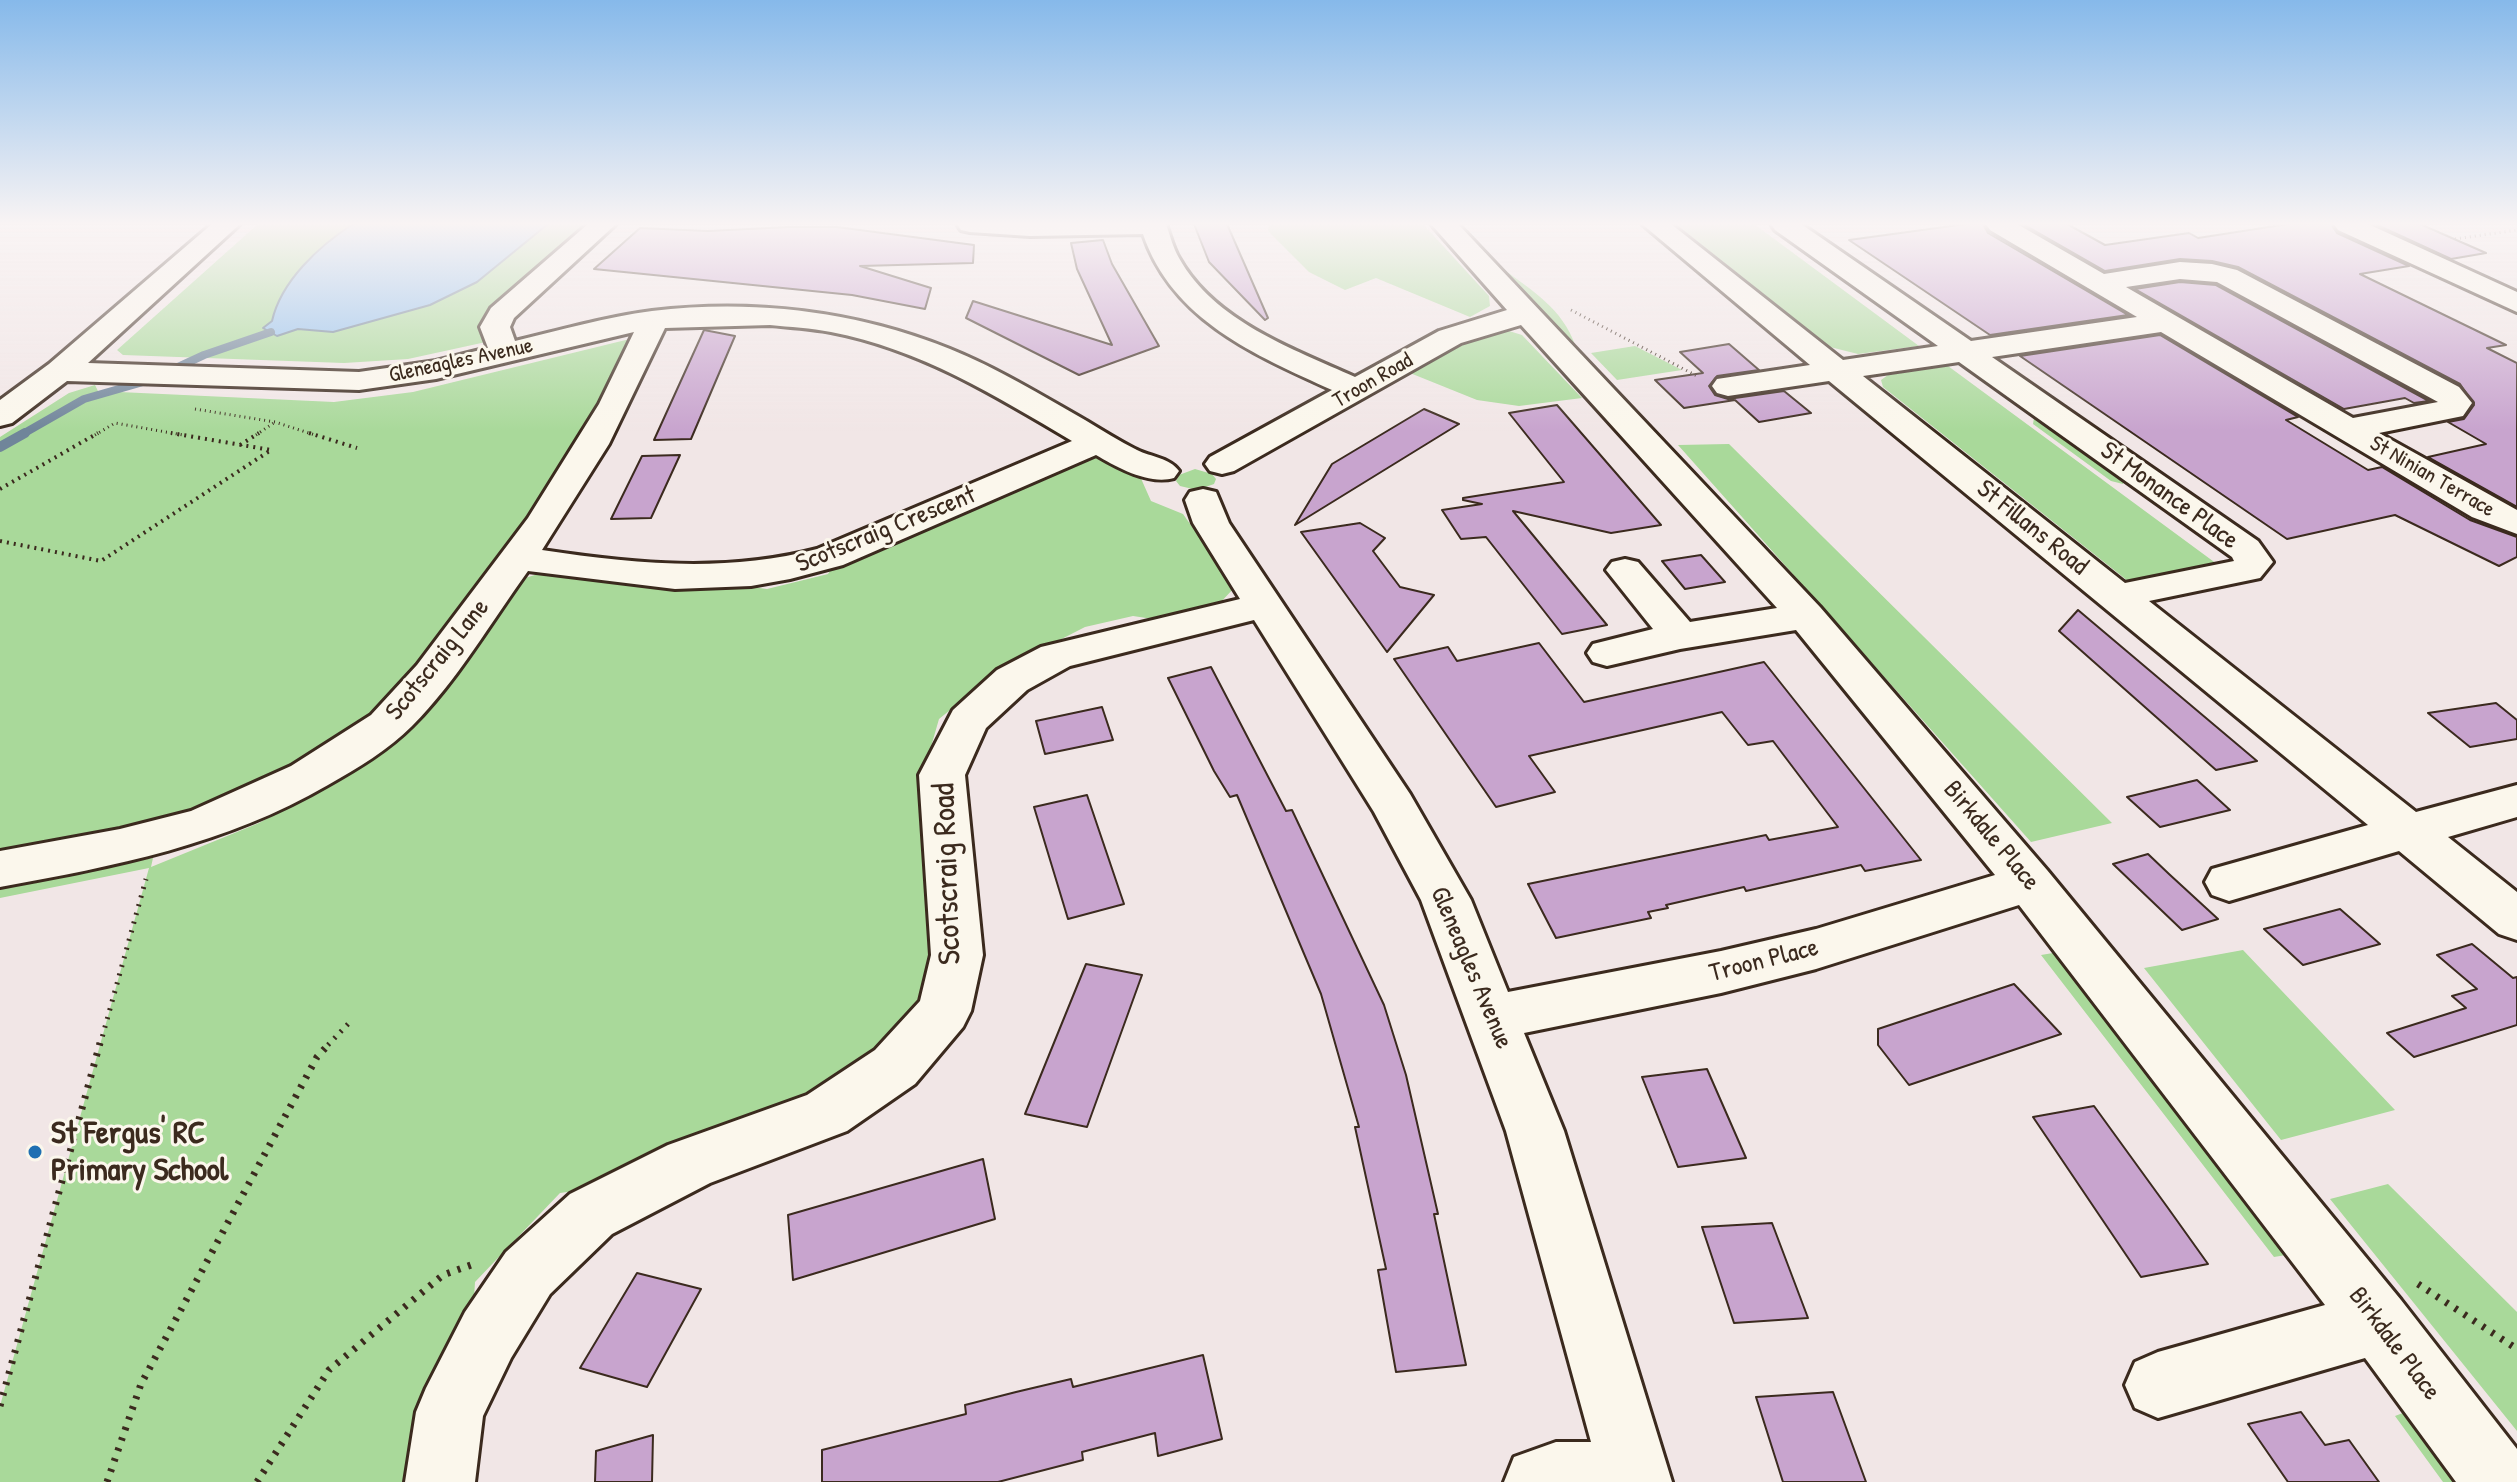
<!DOCTYPE html>
<html>
<head>
<meta charset="utf-8">
<style>
  body { margin:0 }
  canvas { display:block; background:#f1e6e6 }
</style>
</head>
<body>
<canvas width="2517" height="1482"></canvas>
<script>
const g = document.querySelector('canvas').getContext('2d');
g.lineJoin = 'round';
function paint(path, color) { g.fillStyle = color; g.fill(path, 'evenodd'); }
function trace(path, color, width, dash) { g.strokeStyle = color; g.lineWidth = width; g.lineCap = dash ? 'butt' : 'round'; g.setLineDash(dash || []); g.stroke(path); }
function write(font, color, halo, rows, align = 'center') {
  g.font = font + ' "Patrick Hand",sans-serif'; g.lineWidth = 6; g.setLineDash([]); g.textBaseline = 'middle'; g.strokeStyle = halo; g.fillStyle = color; for (const [text, x, y, turn = 0] of rows) {
    g.save(); g.translate(x, y); g.rotate((+turn || 0) * Math.PI / 180); g.textAlign = isNaN(turn) ? turn : align; if (halo) g.strokeText(text, 0, 0); g.fillText(text, 0, 0); g.restore();
  }
}
const green = new Path2D(`
  M258 224H595L484 330 486 342 408 359 344 363 123 355 117 350Z
  M1269 224H1423L1489 296 1490 306 1470 317 1376 278 1345 290 1309 272 1268 231Z
  M1675 224H1754L1919 346 1858 354 1830 347Z
  M1502 268C1531 290 1563 309 1575 345Z
  M1509 331 1522 335 1582 398 1519 406 1477 400 1410 373 1462 342Z
  M638 337 601 413 508 558 371 726 228 804 0 860V437L69 393 95 385 98 391 334 402 413 392Z
  M1635 346 1682 370 1617 380 1591 353Z
  M1948 366 2221 567 2142 583 2128 581 1883 387 1881 380 1888 375Z
  M2034 418 2055 422 2126 473 2123 484 2111 481 2033 424Z
  M1729 444 2112 823 2031 842 1678 445Z
  M1102 455 1139 474 1151 501 1183 514 1235 587 1218 605 1153 619 1133 616 1085 627 997 672 939 719 922 778 937 958 918 1009 879 1055 815 1091 684 1138 588 1189 560 1193 475 1282 473 1315 416 1482H0V1406L149 868 0 898V887L153 858 151 867 259 823 355 768 518 580 545 572 688 589 744 586 767 589 828 574 834 564 1075 459Z
  M1195 469 1212 474 1216 479 1214 484 1197 490 1180 486 1176 481 1179 475Z
  M2243 950 2395 1110 2281 1140 2144 968Z
  M2059 952 2292 1254 2274 1257 2041 955Z
  M2388 1184 2517 1312V1431L2330 1199Z
  M2408 1411 2467 1482H2443L2395 1416Z`);
const water = new Path2D(`
  M353 224H548L477 282 430 305 333 332 298 329 277 336 263 328 272 321C281 281 319 246 353 224Z`);
const streamFar1 = new Path2D(`
  M21 435 84 399 150 380 204 355 271 332`);
const stream = new Path2D(`
  M0 447 25 433`);
const building = new Path2D(`
  M1194 224H1227L1268 318 1265 320 1209 262Z
  M1966 224H1983L1988 233 2128 315 1990 335 1849 240Z
  M2023 224H2067L2105 245 2189 233 2198 238 2288 224H2331L2337 233 2409 266 2360 274 2506 345 2487 348 2517 363V507L2428 457 2486 444 2448 422 2464 419 2474 405 2460 384 2238 267 2212 261 2180 259 2105 271Z
  M2375 224H2420L2486 253 2451 259Z
  M788 227H837L974 245 973 263 860 266 931 288 925 309 852 295 594 269 640 228 708 231Z
  M1103 240 1112 264 1159 346 1079 375 966 318 973 301 1112 345 1077 269 1071 243Z
  M2180 282 2216 285 2429 401 2414 403 2405 398 2344 409 2135 289Z
  M704 330 735 336 691 439 654 440Z
  M2160 335 2298 417 2286 420 2368 470 2382 467 2470 520 2517 537V557L2499 566 2395 515 2287 539 2020 356Z
  M1729 344 1759 370 1717 376 1709 386 1715 395 1728 399 1784 391 1811 413 1759 422 1735 400 1684 408 1655 380 1703 373 1680 352Z
  M1557 405 1661 525 1611 533 1513 511 1607 625 1562 634 1486 537 1461 539 1442 510 1482 504 1463 500V498L1564 482 1509 413Z
  M1424 409 1459 424 1295 525 1332 464Z
  M680 455 651 518 611 519 642 456Z
  M1360 523 1385 538 1373 551 1400 587 1434 595 1387 652 1301 532Z
  M1701 555 1725 582 1685 589 1662 561Z
  M2078 610 2168 686 2257 761 2216 770 2059 631Z
  M1539 643 1584 702 1764 662 1921 860 1865 871 1861 865 1746 891 1744 887 1666 905 1668 908 1648 912 1651 918 1556 938 1528 884 1766 835 1769 840 1838 827 1773 741 1748 745 1722 712 1529 756 1555 792 1496 807 1394 659 1448 647 1457 661Z
  M1211 667 1286 811 1292 810 1384 1005 1406 1075 1438 1214H1434L1466 1365 1396 1372 1378 1270 1386 1269 1355 1127H1359L1321 994 1237 795 1230 797 1214 771 1168 678Z
  M2496 703 2517 720V739L2470 747 2428 713Z
  M1102 707 1113 740 1045 754 1036 721Z
  M2197 780 2230 810 2160 827 2127 797Z
  M1087 795 1124 904 1068 919 1034 807Z
  M2148 854 2169 874 2218 919 2182 930 2113 864Z
  M2340 909 2380 944 2303 965 2264 929Z
  M2472 944 2513 978 2517 977V1025L2414 1057 2387 1033 2466 1008 2452 996 2477 989 2437 955Z
  M1086 964 1142 975 1087 1127 1025 1114Z
  M2014 984 2061 1034 1909 1085 1878 1045V1029Z
  M1707 1069 1746 1158 1678 1167 1642 1077Z
  M2094 1106 2168 1208 2208 1264 2141 1277 2033 1117Z
  M983 1159 995 1219 793 1280 788 1215Z
  M1772 1223 1808 1318 1734 1323 1702 1227Z
  M637 1273 701 1289 647 1387 580 1368Z
  M1203 1355 1222 1439 1158 1456 1155 1433 1082 1452 1083 1460 998 1482H822V1450L966 1414 965 1405 1016 1392 1071 1379 1073 1387Z
  M1833 1392 1866 1482H1783L1756 1397Z
  M2301 1412 2325 1445 2349 1440 2379 1482H2288L2248 1424Z
  M653 1435 652 1482H595L596 1451Z`);
const pathFar3 = new Path2D(`
  M2455 239 2517 230
  M1571 310 1697 376
  M195 409 275 422 315 435
  M95 435 115 423 183 435
  M256 435 275 422`);
const pathFar2 = new Path2D(`
  M309 433 357 448
  M240 445 259 433
  M0 489 98 433
  M0 541 101 561 271 450 171 433`);
const pathFar1 = new Path2D(`
  M100 1045 146 879
  M328 1045 349 1023`);
const path = new Path2D(`
  M2418 1284 2517 1349
  M0 1406 100 1043
  M107 1482 141 1384 317 1057 330 1043
  M257 1482 329 1370 443 1275 471 1265`);
const minor = new Path2D(`
  M212 224H240L88 363 359 372 436 361 488 348 480 327 491 308 588 224H616L514 318 510 327 515 341C561 330 606 317 652 311 753 299 856 311 950 349 997 368 1041 395 1085 420 1102 430 1119 441 1137 450 1151 457 1170 458 1179 471L1174 478C1149 485 1118 468 1096 455L843 565 790 579 751 586 675 589 528 571C491 622 457 681 412 726 388 750 358 768 328 785 225 845 115 866 0 887V851L120 829 191 811 291 766 371 715 417 665 528 518 599 404 634 332 436 379 359 390 67 381 12 423 0 426V400L49 364ZM770 325C790 327 811 328 831 332 920 349 996 396 1072 441L817 549C725 573 635 564 542 550L609 444 665 328Z
  M957 224H1166C1170 235 1173 248 1179 258 1214 321 1293 349 1355 377L1439 331 1507 310 1431 224H1458L1820 607 2047 870 2401 1300 2517 1449V1482H2456L2365 1358 2158 1418 2135 1408 2125 1385 2135 1362 2158 1352 2325 1305 2019 905 1816 969 1721 993 1524 1033 1564 1131 1672 1482H1504L1514 1457 1556 1442H1591L1506 1131 1421 900 1374 812 1254 620 1070 666 1027 690 986 728 965 775 983 955 971 1011 963 1027 915 1084 847 1131 710 1183 612 1234 550 1294 511 1358 483 1416 475 1482H405L416 1412 426 1388 465 1312 506 1252 570 1194 668 1145 807 1095 875 1050 920 1001 931 955 919 775 953 710 997 670 1041 647 1240 599 1193 523 1185 500 1190 492 1203 489 1216 492 1229 523 1410 794 1471 900 1508 992 1721 951 1816 929 1995 875 1796 630 1680 649 1607 666 1593 662 1587 653 1593 644 1653 629 1606 570 1612 562 1625 559 1638 562 1690 622 1777 608 1521 325 1461 343 1234 471 1222 474 1210 471 1205 464 1210 457 1332 390C1255 355 1172 320 1143 234L1030 236 970 232 961 230Z
  M1642 224H1671L1843 360 1938 346 1775 230 1771 224H1801L1971 341 2137 317 1990 230 1986 224H2017L2104 274 2180 262 2212 264 2237 270 2459 387 2472 403 2463 416 2379 433 2517 510V534L2472 517 2161 332 1992 357 2258 541 2273 562 2260 578 2149 601 2416 812 2517 785V817L2448 837 2517 892V940L2499 934 2399 851 2229 901 2212 895 2205 882 2212 869 2368 825 1829 381 1728 396 1717 393 1712 386 1717 379 1810 365ZM2180 279 2217 282 2438 402 2353 418 2126 287ZM1959 362 2232 557 2234 561 2125 583 1863 376Z
  M2334 224H2368L2517 292V312L2338 230Z`);
const markers = [
  [35,1152,8,"#1f6fb2"]
];
const farStreetnames = [
  ["Gleneagles Avenue",461,361,-12],
  ["Troon Road",1373,381,-30],
  ["St Ninian Terrace",2432,477,30]
];
const streetNames = [
  ["St Monance Place",2169,496,36],
  ["St Fillans Road",2032,528,39],
  ["Scotscraig Crescent",886,530,-22],
  ["Scotscraig Lane",438,660,-51],
  ["Birkdale Place",1991,836,50],
  ["Troon Place",1764,961,-14],
  ["Gleneagles Avenue",1471,968,67],
  ["Birkdale Place",2394,1344,53]
];
const nearStreetnames = [
  ["Scotscraig Road",948,874,-92]
];
const nearPoinames = [
  ["St Fergus' RC",51,1134],
  ["Primary School",51,1171]
];
paint(green, '#a9d99a');
paint(water, '#93c1ed');
trace(water, '#70859a', 2);
trace(streamFar1, '#70859a', 8);
trace(stream, '#70859a', 10);
paint(building, '#c8a4ce');
trace(building, '#3b2a1e', 2);
trace(minor, '#3b2a1e', 6);
trace(pathFar3, '#3b2a1e', 3, [1, 4]);
trace(pathFar2, '#3b2a1e', 4, [2, 5]);
trace(pathFar1, '#3b2a1e', 5, [2, 7]);
trace(path, '#3b2a1e', 7, [3, 8]);
paint(minor, '#fbf7ec');
const sky = g.createLinearGradient(0, 0, 0, 431);
sky.addColorStop(0, '#86b9ea');
sky.addColorStop(0.52, '#f9f4f4');
sky.addColorStop(1, '#f9f4f400');
g.fillStyle = sky;
g.fillRect(0, 0, 2517, 431);
for (const [x, y, r, color] of markers) { const dot = new Path2D(); dot.arc(x, y, r, 0, 2 * Math.PI); g.fillStyle = color; g.fill(dot); trace(dot, '#fbf7ec', 3); }
write('22px', '#3b2a1e', '#fbf7ec', farStreetnames);
write('26px', '#3b2a1e', '#fbf7ec', streetNames);
write('32px', '#3b2a1e', '#fbf7ec', nearStreetnames);
write('bold 32px', '#3b2a1e', '#fbf7ec', nearPoinames, 'left');
</script>
</body>
</html>
